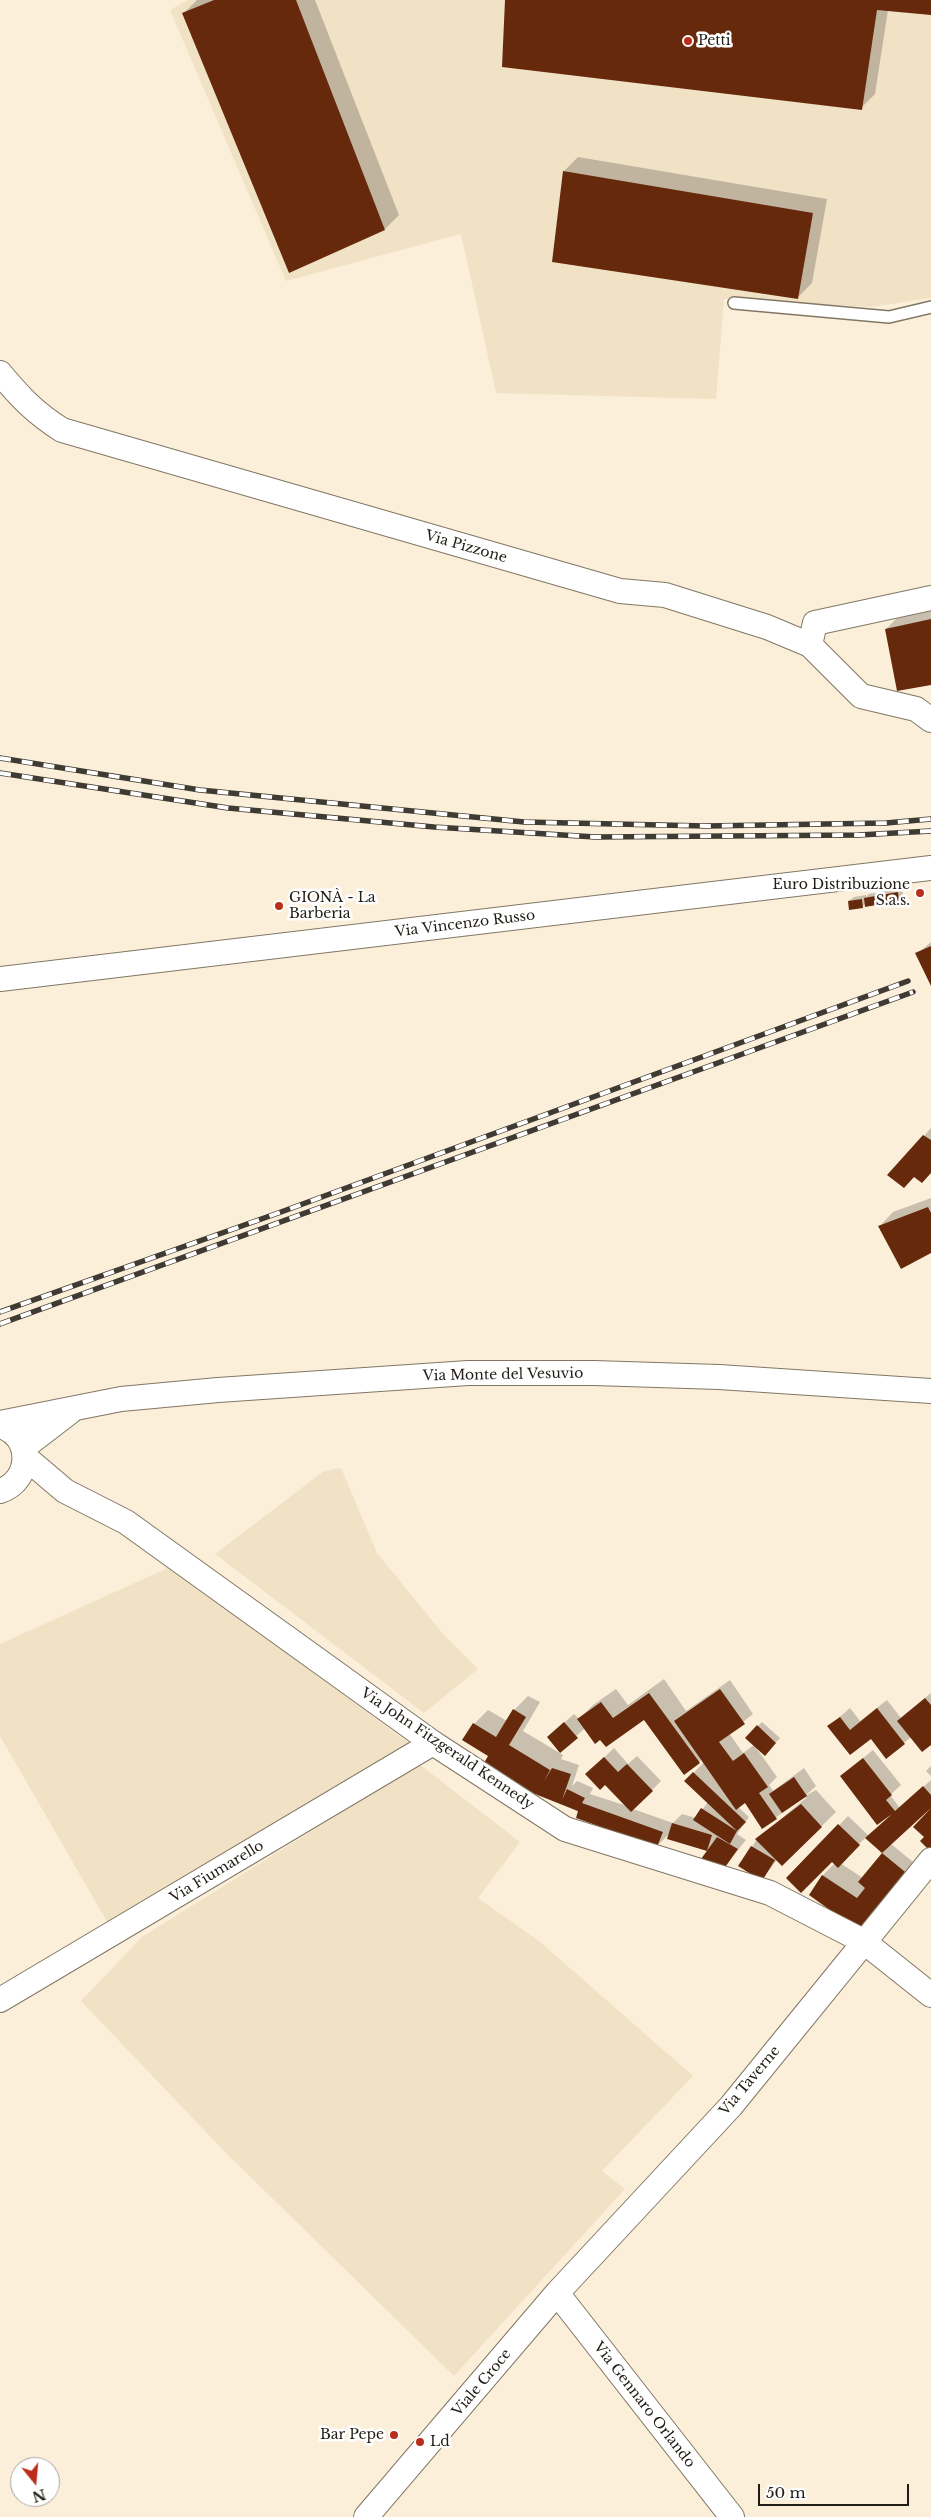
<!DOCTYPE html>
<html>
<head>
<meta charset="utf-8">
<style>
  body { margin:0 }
  #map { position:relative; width:931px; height:2517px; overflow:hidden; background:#fbefda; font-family:"Libre Baskerville",serif }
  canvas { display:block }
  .north { position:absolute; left:10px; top:2457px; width:50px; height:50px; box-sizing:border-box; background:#fff; border:1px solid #a6a5a2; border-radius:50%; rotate:163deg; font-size:14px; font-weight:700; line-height:20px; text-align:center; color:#211d16 }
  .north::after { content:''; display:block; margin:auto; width:18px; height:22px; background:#ba2d1b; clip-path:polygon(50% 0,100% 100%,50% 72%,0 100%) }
  .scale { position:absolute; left:758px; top:2484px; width:151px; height:22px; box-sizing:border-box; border:2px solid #211d16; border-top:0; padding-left:6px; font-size:15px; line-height:18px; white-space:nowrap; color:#211d16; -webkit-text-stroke:4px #fff; paint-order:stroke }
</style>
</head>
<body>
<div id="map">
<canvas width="931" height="2517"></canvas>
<div class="north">N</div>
<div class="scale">50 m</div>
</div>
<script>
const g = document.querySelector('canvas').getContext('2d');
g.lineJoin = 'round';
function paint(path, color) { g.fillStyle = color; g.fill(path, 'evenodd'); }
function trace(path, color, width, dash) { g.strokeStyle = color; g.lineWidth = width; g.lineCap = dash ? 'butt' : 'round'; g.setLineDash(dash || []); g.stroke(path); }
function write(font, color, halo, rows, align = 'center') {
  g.font = font + ' "Libre Baskerville",serif'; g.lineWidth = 5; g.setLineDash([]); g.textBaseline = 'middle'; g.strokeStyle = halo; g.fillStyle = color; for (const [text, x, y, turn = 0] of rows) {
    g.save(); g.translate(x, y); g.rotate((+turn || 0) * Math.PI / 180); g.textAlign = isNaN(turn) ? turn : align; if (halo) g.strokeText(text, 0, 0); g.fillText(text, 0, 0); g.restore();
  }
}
const built = new Path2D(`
  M188 0H931V298L871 307 724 299 716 399 496 393 461 234 286 281 170 10Z
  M341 1468 377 1553 444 1635 478 1669 424 1713 215 1554 324 1471Z
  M170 1567 413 1746 109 1925 0 1736V1644Z
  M419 1764 520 1842 478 1898 539 1941 693 2076 602 2171 625 2189 454 2376 225 2152 81 2001 142 1937Z`);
const shadow = new Path2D(`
  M197 0H315L399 215 385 229 290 272 183 14Z
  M507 0H931V14L888 10 875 94 861 108Z
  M578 157 827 199 812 283 798 297 564 171Z
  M931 605V683L886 629 905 610Z
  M902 888 903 895 899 900 866 903 862 907 849 901 854 897 866 895V897L869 894Z
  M931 942V983L917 954Z
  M931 1128V1172L915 1176 924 1136Z
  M931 1198V1252L879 1227 893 1212Z
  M664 1679 686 1711 730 1680 753 1714 729 1733 743 1753 754 1745 758 1726 762 1722 780 1738 769 1750 757 1749 777 1777 769 1785 773 1791 804 1768 816 1786 805 1796 816 1790 836 1812 782 1865 777 1860 762 1879 740 1866 757 1839 806 1798 805 1796 763 1827 745 1802 738 1807 749 1817 737 1834 746 1840 721 1871 709 1850 668 1838 670 1833 657 1846 535 1793 490 1756 474 1724 488 1710 507 1721 514 1710 528 1696 540 1702 523 1731 563 1755 561 1759 579 1765 572 1786 577 1781 593 1788 590 1794 627 1806 605 1783 587 1774 614 1748 628 1764 637 1756 661 1781 633 1809 673 1823 682 1814 696 1818 708 1802 686 1781 704 1762 702 1759 699 1762 645 1718 601 1738 585 1728 560 1751 558 1728 574 1714 579 1719 593 1705 616 1689 628 1705Z
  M931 1693V1743L911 1737 886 1757 871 1738 829 1726 850 1708 860 1721 887 1700 901 1718Z
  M873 1750 901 1785 890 1795 900 1808 931 1780V1810L930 1808 891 1844 918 1866 876 1917 811 1895 823 1875 835 1863 832 1860 788 1878 848 1816 869 1836 893 1814 841 1776ZM866 1837 883 1854 863 1878 840 1863Z
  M931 1766V1776L926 1771Z`);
const building = new Path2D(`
  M214 0H296L385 230 289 273 182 13Z
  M505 0H931V15L877 10 862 110 502 67Z
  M563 171 813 213 798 299 552 262Z
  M931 619V685L897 691 885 629Z
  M898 892 899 901 865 907 864 898Z
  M862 899 863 908 849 910 848 901Z
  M931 946V986L915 953Z
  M923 1135 931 1140V1173L922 1183 914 1177 904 1188 887 1175Z
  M928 1207 931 1213V1253L901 1269 878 1226Z
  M720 1689 745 1724 719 1742 733 1761 744 1753 768 1787 759 1793 777 1819 762 1829 745 1803 736 1810 674 1721Z
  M649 1693 700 1763 684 1775 644 1720 606 1747 600 1740 595 1744 577 1719 601 1702 613 1718Z
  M925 1698 931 1705V1745L922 1752 897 1721Z
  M877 1708 905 1744 886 1759 871 1739 850 1755 827 1726 840 1717 850 1730Z
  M513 1709 526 1717 509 1745 550 1770 544 1781 552 1768 571 1774 562 1800 567 1789 585 1798 582 1803 663 1832 657 1847 576 1818 578 1811 535 1794 484 1763 488 1756 462 1740 473 1723 496 1737Z
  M564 1722 578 1738 560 1753 547 1737Z
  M757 1725 776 1743 765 1756 745 1738Z
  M604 1757 618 1772 627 1764 653 1791 631 1812 605 1785 600 1790 585 1774Z
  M863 1758 892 1795 886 1800 895 1811 923 1786 931 1795V1808L882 1853 865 1838 892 1814 877 1825 840 1776Z
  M693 1772 746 1822 737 1831 684 1781Z
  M794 1777 807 1796 782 1813 769 1794Z
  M801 1804 822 1827 782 1866 755 1839Z
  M701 1808 737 1831 730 1844 693 1820Z
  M931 1808V1849L929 1850 920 1841 924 1837 913 1827Z
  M672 1823 712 1835 707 1851 667 1839Z
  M838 1824 860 1845 838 1868 832 1862 801 1893 786 1878Z
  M717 1837 738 1849 721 1873 701 1859Z
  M751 1846 775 1860 762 1881 738 1866Z
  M882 1853 910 1876 862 1933 809 1895 822 1875 857 1898 865 1888 858 1882Z`);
const service = new Path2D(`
  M734 303 889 317 931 307`);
const minor = new Path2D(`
  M0 373C20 397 35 413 62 430L620 591 665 595 767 627 810 645 861 696 916 709 931 720
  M810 645 815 623 931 598
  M0 979 931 868
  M0 1423 121 1399 218 1390 468 1373H594L719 1377 931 1391
  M0 1426C33 1435 32 1481 0 1491
  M23 1448 70 1412
  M25 1457 65 1491 126 1522 433 1743 565 1829 770 1893 863 1941 931 1995
  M0 2000 433 1743
  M557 2293 732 2517
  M366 2517 557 2293 731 2106 931 1860`);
const rail = new Path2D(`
  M0 758 200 790 524 822 706 826 886 823 931 819
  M0 773 228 808 434 827 595 837 859 835 931 831
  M0 1312 281 1212 908 981
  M0 1324 913 992`);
const markers = [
  [688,41,5,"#ba2d1b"],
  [920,893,5,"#ba2d1b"],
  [279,906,5,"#ba2d1b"],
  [394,2435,5,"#ba2d1b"],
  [420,2442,5,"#ba2d1b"]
];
const poiNames = [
  ["Petti",698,41],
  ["Euro Distribuzione",910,885,"right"],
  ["S.a.s.",910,901,"right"],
  ["GIONÀ - La",289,898],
  ["Barberia",289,914],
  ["Bar Pepe",384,2435,"right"],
  ["Ld",430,2442]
];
const streetNames = [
  ["Via Pizzone",466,547,16],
  ["Via Vincenzo Russo",465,924,-7],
  ["Via Monte del Vesuvio",503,1375,-1],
  ["Via John Fitzgerald Kennedy",447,1749,34],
  ["Via Fiumarello",217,1872,-31],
  ["Via Taverne",750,2081,-50],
  ["Viale Croce",482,2383,-50],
  ["Via Gennaro Orlando",644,2405,52]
];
paint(built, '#f1e2c6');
paint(shadow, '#0003');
paint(building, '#66290c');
trace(service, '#817764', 14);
trace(minor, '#817764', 26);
trace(service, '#fff', 11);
trace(minor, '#fff', 24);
trace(rail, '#403b32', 5.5);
trace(rail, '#fff', 4, [11]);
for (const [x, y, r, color] of markers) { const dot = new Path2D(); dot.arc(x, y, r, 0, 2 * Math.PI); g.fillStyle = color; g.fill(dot); trace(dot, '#fff', 2); }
write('14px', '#211d16', '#fff', poiNames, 'left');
write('14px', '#211d16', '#fff', streetNames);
</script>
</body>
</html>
